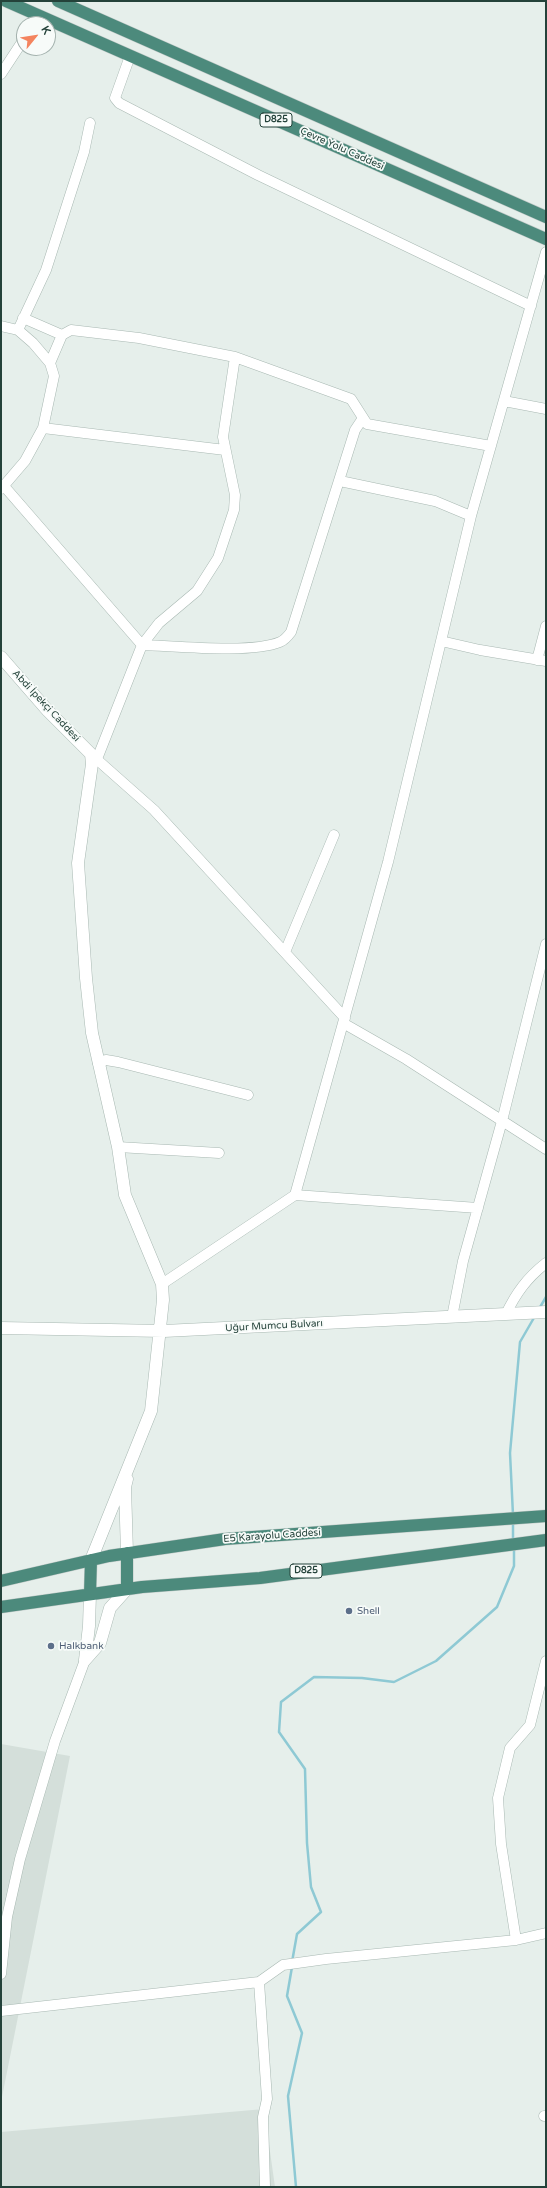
<!DOCTYPE html>
<html>
<head>
<meta charset="utf-8">
<style>
  body { margin:0 }
  #map { position:relative; width:547px; height:2188px; overflow:hidden; background:#e6efeb; font-family:"Varela Round",sans-serif }
  canvas { display:block }
  .frame { position:absolute; inset:0; border:2px solid #24423a; pointer-events:none }
  .north { position:absolute; left:16px; top:16px; width:40px; height:40px; box-sizing:border-box; background:#f7fbf9; border:1px solid #a3b1ad; border-radius:50%; rotate:60deg; font-size:11px; font-weight:700; line-height:16px; text-align:center; color:#24423a }
  .north::after { content:''; display:block; margin:auto; width:14px; height:18px; background:#f4845f; clip-path:polygon(50% 0,100% 100%,50% 72%,0 100%) }
</style>
</head>
<body>
<div id="map">
<canvas width="547" height="2188"></canvas>
<div class="frame"></div>
<div class="north">K</div>
</div>
<script>
const g = document.querySelector('canvas').getContext('2d');
g.lineJoin = 'round';
function paint(path, color) { g.fillStyle = color; g.fill(path, 'evenodd'); }
function trace(path, color, width, dash) { g.strokeStyle = color; g.lineWidth = width; g.lineCap = dash ? 'butt' : 'round'; g.setLineDash(dash || []); g.stroke(path); }
function write(font, color, halo, rows, align = 'center') {
  g.font = font + ' "Varela Round",sans-serif'; g.lineWidth = 3.5; g.setLineDash([]); g.textBaseline = 'middle'; g.strokeStyle = halo; g.fillStyle = color; for (const [text, x, y, turn = 0] of rows) {
    g.save(); g.translate(x, y); g.rotate((+turn || 0) * Math.PI / 180); g.textAlign = isNaN(turn) ? turn : align; if (halo) g.strokeText(text, 0, 0); g.fillText(text, 0, 0); g.restore();
  }
}
const built = new Path2D(`
  M1 1744 70 1756 1 2102Z
  M264 2109 275 2187H1V2132Z`);
const stream = new Path2D(`
  M539 1309 546 1297
  M513 1515 510 1453 520 1342 535 1316
  M513 1522V1541
  M292 1962 297 1934 321 1912 311 1887 307 1843 305 1769 279 1732 281 1702 314 1677 362 1678 394 1682 436 1661 497 1607 514 1566V1548
  M292 1967 287 1996 302 2033 288 2096 296 2187`);
const minor = new Path2D(`
  M33 24 39 15
  M130 56 115 98 119 103 258 175 531 306
  M1 74 24 39
  M23 318 62 335
  M1 326 18 330 33 343 50 363 54 376 43 428 25 461 1 489
  M18 330 46 270 84 152 90 123
  M50 363 62 335 71 330 139 338 235 357
  M504 401 546 409
  M43 428 225 450
  M340 481 435 501 471 516
  M4 486 142 645C176 646 251 654 280 642 285 640 288 636 291 632L355 430 363 418
  M441 641 480 650 546 661
  M537 660 546 626
  M93 756 154 810 345 1018
  M97 759 142 645 159 623 197 591 218 558 234 510 235 495 223 437 235 357 351 399 367 424 491 446
  M285 952 334 835
  M343 1023 406 1059 546 1149
  M98 1063 106 1060 118 1062 248 1095
  M118 1147 219 1153
  M295 1195 478 1208
  M162 1284 295 1195 388 862 471 516 546 252
  M506 1314C516 1293 527 1278 546 1263
  M452 1317 463 1261 502 1121 546 944
  M516 1940 501 1844 498 1798 510 1748 530 1725 546 1661
  M1 1974 7 1917 20 1859 55 1741 85 1660
  M259 1982 267 2099 263 2117 265 2187
  M1 2011 259 1982 283 1965 326 1959 516 1940 546 1933
  M544 2116H546`);
const tertiary = new Path2D(`
  M1 657 48 711 91 754 92 764 78 863 86 978 92 1033 118 1147 125 1195 162 1284 163 1300 151 1411 91 1560
  M1 1328 164 1331 546 1312
  M127 1553 125 1487 127 1479
  M85 1660 100 1643 110 1608 127 1589
  M85 1660 89 1626 90 1594`);
const trunk = new Path2D(`
  M6 1 546 239
  M58 1 546 217
  M127 1553V1589
  M1 1581 109 1556 225 1539 546 1516
  M90 1594 91 1560
  M1 1607 142 1587 260 1578 546 1540`);
const markers = [
  [349,1611,4,"#5c6f8a"],
  [51,1646,4,"#5c6f8a"]
];
const shields = [
  [276,120,32],
  [306,1571,32]
];
const shieldNames = [
  ["D825",276,120],
  ["D825",306,1571]
];
const streetNames = [
  ["Çevre Yolu Caddesi",342,149,24],
  ["Abdi İpekçi Caddesi",46,706,47],
  ["Uğur Mumcu Bulvarı",274,1326,-3],
  ["E5 Karayolu Caddesi",272,1536,-4]
];
const serviceNames = [
  ["Shell",357,1611],
  ["Halkbank",59,1646]
];
paint(built, '#d4dfda');
trace(stream, '#8ec9d4', 2.5);
trace(minor, '#a8b8b2', 11);
trace(tertiary, '#a8b8b2', 13);
trace(trunk, '#c2cac8', 13);
trace(minor, '#fff', 10);
trace(tertiary, '#fff', 12);
trace(trunk, '#4c8a7c', 12);
for (const [x, y, r, color] of markers) { const dot = new Path2D(); dot.arc(x, y, r, 0, 2 * Math.PI); g.fillStyle = color; g.fill(dot); trace(dot, '#f7fbf9', 1.5); }
for (const [x, y, w] of shields) { const box = new Path2D(); box.roundRect(x - w / 2, y - 7, w, 14, 3); g.fillStyle = '#f7fbf9'; g.fill(box); trace(box, '#24423a', 1); }
write('bold 9px', '#24423a', null, shieldNames);
write('10px', '#24423a', '#f7fbf9', streetNames);
write('10px', '#4e5e75', '#f7fbf9', serviceNames, 'left');
</script>
</body>
</html>
